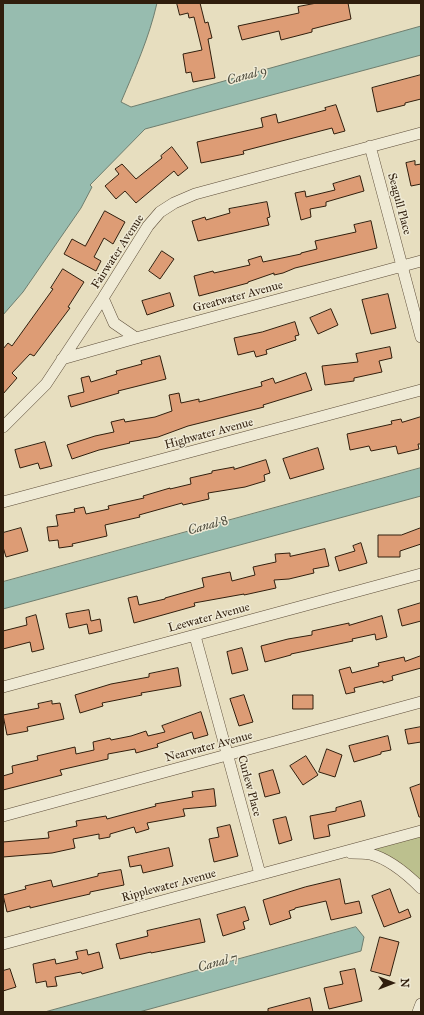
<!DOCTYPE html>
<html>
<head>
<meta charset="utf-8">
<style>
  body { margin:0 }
  #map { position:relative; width:424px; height:1015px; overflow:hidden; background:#e7debf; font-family:"IM FELL Great Primer",serif }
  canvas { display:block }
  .frame { position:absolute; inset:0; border:4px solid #301e0d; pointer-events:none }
  .north { position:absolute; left:372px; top:963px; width:40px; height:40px; -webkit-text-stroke:3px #efead5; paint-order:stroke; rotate:90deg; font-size:11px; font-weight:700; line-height:16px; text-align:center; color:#301e0d }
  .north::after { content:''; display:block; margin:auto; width:14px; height:18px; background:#301e0d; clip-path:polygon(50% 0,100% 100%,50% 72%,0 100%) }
</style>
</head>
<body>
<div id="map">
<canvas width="424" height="1015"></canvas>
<div class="frame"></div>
<div class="north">N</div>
</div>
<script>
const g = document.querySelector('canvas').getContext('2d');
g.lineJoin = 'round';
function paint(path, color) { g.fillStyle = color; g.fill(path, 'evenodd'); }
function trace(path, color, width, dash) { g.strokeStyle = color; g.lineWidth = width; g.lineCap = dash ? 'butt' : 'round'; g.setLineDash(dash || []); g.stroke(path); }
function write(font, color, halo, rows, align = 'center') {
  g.font = font + ' "IM FELL Great Primer",serif'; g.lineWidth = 3; g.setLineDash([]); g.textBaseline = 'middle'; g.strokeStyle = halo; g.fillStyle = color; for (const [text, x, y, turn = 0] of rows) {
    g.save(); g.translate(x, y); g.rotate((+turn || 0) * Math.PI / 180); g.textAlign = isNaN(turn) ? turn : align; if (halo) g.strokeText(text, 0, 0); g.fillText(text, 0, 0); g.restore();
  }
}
const green = new Path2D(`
  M421 833V886L411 875 353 851Z`);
const water = new Path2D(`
  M3 3H157C149 38 135 69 121 102L131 107 421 26V55L145 129 90 185 92 187 81 208 23 292 3 315Z
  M421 468V496L3 609V582Z
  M356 927 364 937 361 951 139 1012H45Z`);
const building = new Path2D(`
  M177 3H200L205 23 208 22 212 38 208 39 215 78 193 82 191 72 186 73 183 54 202 50 194 17 189 18 188 13 180 15Z
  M317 3H348L351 19 312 29V32L281 40 279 31 242 40 238 26 299 13 298 7Z
  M421 75V99L405 103V105L377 112 372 88Z
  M336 105 345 131 334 134 332 128 243 151 244 154 201 163 197 142 263 127 261 118 276 114 278 123 326 110 325 108Z
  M172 147 188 168 178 176 174 171 136 203 125 191 116 199 105 186 119 174 115 169 122 164 136 179 162 158 161 156Z
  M415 161V165L421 164V184L411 186 406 163Z
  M360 176 364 191 326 202V206L310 209 311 217 301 220 295 193 305 191 306 197 335 190 333 184Z
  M267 202 270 217 267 218 269 225 198 241 192 221 205 217 206 220 230 213 229 209Z
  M105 211 125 222 113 244 104 238 94 257 101 261 96 271 64 254 72 239 85 246Z
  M371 221 377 248 295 268 283 273 274 275V273L248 282V283L199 296 194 276 213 271 214 273 250 265 248 260 261 256 263 262 301 254V253L317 249 315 241 356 232 354 225Z
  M162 251 174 259 160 279 149 271Z
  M63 269 84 282 68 307 70 308 34 356 30 354 12 373 17 378 3 394V349L8 343 12 346 53 289 51 288Z
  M170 293 174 306 147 315 142 301Z
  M388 294 396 328 371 334 362 300Z
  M331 309 338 325 318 334 310 318Z
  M295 322 299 335 295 336 296 340 266 350 267 354 256 357 254 351 238 355 234 338 262 332Z
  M390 347 392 358 379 361 382 372 354 378V381L325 385 322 366 358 362 356 354Z
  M160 356 166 379 118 391 119 393 71 407 68 396 84 392 81 378 89 376 91 382 117 374 116 371 142 364 141 361Z
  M306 373 312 390 263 405 264 407 188 426 158 437 129 442 130 443 99 450 72 459 67 445 95 436 114 432 111 422 124 419 125 422 155 417 172 411 169 395 179 393 181 403 199 399V402L262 386 261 382 273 378 275 383Z
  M421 417V444H418L419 449 398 454 396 446 371 451 369 446 350 450 347 434 392 424 391 421 401 419 402 422Z
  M45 442 52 466 40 469 38 463 20 468 15 450Z
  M318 448 324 469 290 479 283 459Z
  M266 460 270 473 264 475 265 481 245 487 208 493 209 499 183 505 182 503 139 515 140 517 105 525 107 536 72 544 73 546 59 548 58 540 49 541 47 527 58 526 56 515 75 512 74 509 84 507 86 514 109 509 108 506 144 498 143 496 170 488V489L191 484 190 478 212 473V471L234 467V469Z
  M21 528 28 551 6 557 3 547V533Z
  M421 528V544L400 551V557H378V535H401Z
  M361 543 367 563 339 571 335 557 355 551 353 546Z
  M325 549 329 566 313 569 314 573 289 579 274 580 276 588 244 595V594L194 603 195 606 134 623 128 598 137 596 139 605 165 599V598L204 587 202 578 230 572 232 581 255 575 253 567 276 562 275 554 290 553V556Z
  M421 603V621L402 626 398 610Z
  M89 610 91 621 100 619 102 631 89 634 87 624 69 628 66 614Z
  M36 615 44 649 32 652 30 642 3 649V631L27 625 26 618Z
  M382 616 387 637 376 640 375 634 352 639 353 641 291 654V655L265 662 261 646 288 639 312 635V631L349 623V625Z
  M242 648 248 670 232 674 227 652Z
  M421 656V668L392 676 393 680 383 683V681L354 688 355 692 346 694 339 670 350 667 352 673 379 666 378 663 404 657 405 661Z
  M178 668 181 686 141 693 142 695 102 703 103 706 80 713 75 695 111 684 149 677V674Z
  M244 695 253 722 239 726 230 699Z
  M293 695H313V709H293Z
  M52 701V704L60 703 64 719 27 727 28 731 7 735 3 715 39 708 38 704Z
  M201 712 208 735 194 739 192 732 157 744 158 747 136 753 135 749 108 754V759L60 770 62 775 3 790V776L13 773 12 766 38 760 37 756 75 747 76 754 94 750 93 742 110 738 111 740 131 736 146 731 148 736 165 732 162 726Z
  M421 727V742L408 744 405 730Z
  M388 736 391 750 381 752V754L354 762 349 746Z
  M327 749 342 755 335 777 319 772Z
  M306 756 318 775 303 785 290 766Z
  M273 770 280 793 265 797 259 774Z
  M421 784V817H419L410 788Z
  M214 789 216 806 183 809 185 816 147 823 149 829 136 833 134 827 110 834V837L99 839V834L73 839 75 848 52 853 3 857V842L49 838 48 832 77 826 76 821 106 816 107 819 156 806 155 804 193 797 192 792Z
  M361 801 365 816 328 825 330 836 314 839 310 816 336 811V808Z
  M286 817 292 840 279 844 273 820Z
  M230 825 238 856 214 862 209 839 219 837 217 828Z
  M169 848 173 866 143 873 141 865 130 867 128 857Z
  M121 870 124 885 90 892V894L68 899 30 908V906L7 912 3 895 26 889 25 886 51 880 53 887 98 876V874Z
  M340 879 345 904 359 901 362 913 331 920 326 901 295 908V909L289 911 291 918 270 925 263 900 305 887Z
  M390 889 399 913 408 909 411 917 384 927 372 896Z
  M245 907 249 920 243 922 245 929 223 936 217 915Z
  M200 919 205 942 151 953V952L120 959 116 944 148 936 147 931Z
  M380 937 399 942 390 976 371 971Z
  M87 950 88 955 99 952 103 968 82 974 81 972 55 977 57 986 47 987 46 981 36 983 33 964 55 959 56 964 78 959 76 952Z
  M10 969 16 987 3 991V971Z
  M355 969 362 1001 329 1009 324 988 343 984 340 972Z
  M310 998 313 1012H268V1009Z`);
const street = new Path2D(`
  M370 146 421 337
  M103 298 114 323 136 338
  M62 359 136 338 421 261
  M3 427 46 384 103 298 148 226 160 212 174 203 195 194 421 133
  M3 502 421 390
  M195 636 260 874
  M3 687 421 574
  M3 816 421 702
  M351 853C357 853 364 853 370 854 390 859 407 874 421 888
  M3 944 421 831
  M418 1012 421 1004`);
const streetNames = [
  ["Seagull Place",399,204,75],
  ["Fairwater Avenue",118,252,-57],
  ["Greatwater Avenue",238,297,-15],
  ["Highwater Avenue",209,434,-15],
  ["Leewater Avenue",209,618,-15],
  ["Nearwater Avenue",209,747,-15],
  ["Curlew Place",249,786,75],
  ["Ripplewater Avenue",169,886,-15]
];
const waterNames = [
  ["Canal 9",247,76,-15],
  ["Canal 8",208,526,-15],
  ["Canal 7",218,963,-15]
];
paint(green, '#bcc08e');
paint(water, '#97bcaf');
trace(water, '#6e7d6e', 1);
paint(building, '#dd9c75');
trace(building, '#301e0d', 1);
trace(street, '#5e4e3a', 12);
trace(street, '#efead5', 11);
write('12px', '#301e0d', '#efead5', streetNames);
write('italic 13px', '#4f4d3e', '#efead5', waterNames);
</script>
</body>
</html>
